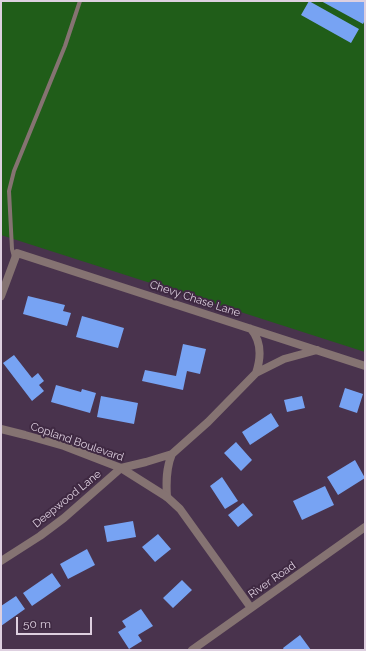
<!DOCTYPE html>
<html>
<head>
<meta charset="utf-8">
<style>
  body { margin:0 }
  #map { position:relative; width:366px; height:651px; overflow:hidden; background:#49334d; font-family:Raleway,sans-serif }
  canvas { display:block }
  .frame { position:absolute; inset:0; border:2px solid #ded0e0; pointer-events:none }
  .scale { position:absolute; left:16px; top:617px; width:76px; height:18px; box-sizing:border-box; border:2px solid #ded0e0; border-top:0; padding-left:5px; font-size:12px; line-height:14px; white-space:nowrap; color:#ded0e0; -webkit-text-stroke:3px #3f2942; paint-order:stroke }
</style>
</head>
<body>
<div id="map">
<canvas width="366" height="651"></canvas>
<div class="frame"></div>
<div class="scale">50 m</div>
</div>
<script>
const g = document.querySelector('canvas').getContext('2d');
g.lineJoin = 'round';
function paint(path, color) { g.fillStyle = color; g.fill(path, 'evenodd'); }
function trace(path, color, width, dash) { g.strokeStyle = color; g.lineWidth = width; g.lineCap = dash ? 'butt' : 'round'; g.setLineDash(dash || []); g.stroke(path); }
function write(font, color, halo, rows, align = 'center') {
  g.font = font + ' Raleway,sans-serif'; g.lineWidth = 4; g.setLineDash([]); g.textBaseline = 'middle'; g.strokeStyle = halo; g.fillStyle = color; for (const [text, x, y, turn = 0] of rows) {
    g.save(); g.translate(x, y); g.rotate((+turn || 0) * Math.PI / 180); g.textAlign = isNaN(turn) ? turn : align; if (halo) g.strokeText(text, 0, 0); g.fillText(text, 0, 0); g.restore();
  }
}
const green = new Path2D(`
  M1 1H365V352L1 235Z`);
const building = new Path2D(`
  M309 1 359 29 351 43 301 15Z
  M321 1H365V20L363 24Z
  M28 296 65 305 63 311 71 313 67 326 23 314Z
  M82 316 124 328 118 348 76 337Z
  M183 344 206 349 200 374 187 371 183 390 142 381 145 370 176 376Z
  M14 355 32 378 38 373 44 381 39 385 44 391 32 401 3 363Z
  M56 385 81 392 82 389 96 393 90 413 51 402Z
  M345 388 363 394 357 413 339 407Z
  M101 396 138 403 134 424 97 417Z
  M302 396 305 408 287 412 284 400Z
  M271 413 279 426 250 445 242 432Z
  M236 442 252 460 241 471 224 453Z
  M355 460 365 478 338 495 327 477Z
  M222 477 238 501 225 509 210 486Z
  M325 486 334 505 302 520 293 501Z
  M243 503 253 515 238 527 228 515Z
  M133 521 136 537 107 542 104 526Z
  M158 534 171 549 155 562 142 547Z
  M87 549 95 565 68 579 60 564Z
  M52 573 61 586 32 606 23 593Z
  M182 580 192 590 173 608 163 598Z
  M16 596 25 609 1 626V606Z
  M141 609 153 626 138 635 142 641 129 649 118 632 126 627 122 621Z
  M300 635 311 650H284L283 648Z`);
const service = new Path2D(`
  M14 257 12 249 9 191 14 171 65 46 80 1`);
const minor = new Path2D(`
  M1 296 17 253 365 366
  M251 329C262 342 261 358 256 373
  M167 497C166 482 166 468 172 454
  M1 561 40 536 64 518 121 468 146 462 172 454 208 422 256 373 284 359 317 350`);
const tertiary = new Path2D(`
  M1 429 25 435 64 446 121 468 167 497 180 509 251 608
  M192 650 365 527`);
const streetNames = [
  ["Chevy Chase Lane",195,299,18],
  ["Copland Boulevard",77,442,19],
  ["Deepwood Lane",67,499,-39],
  ["River Road",272,580,-35]
];
paint(green, '#205d19');
paint(building, '#77a3f3');
trace(service, '#857372', 4);
trace(minor, '#857372', 8);
trace(tertiary, '#857372', 8);
write('11px', '#ded0e0', '#3f2942', streetNames);
</script>
</body>
</html>
